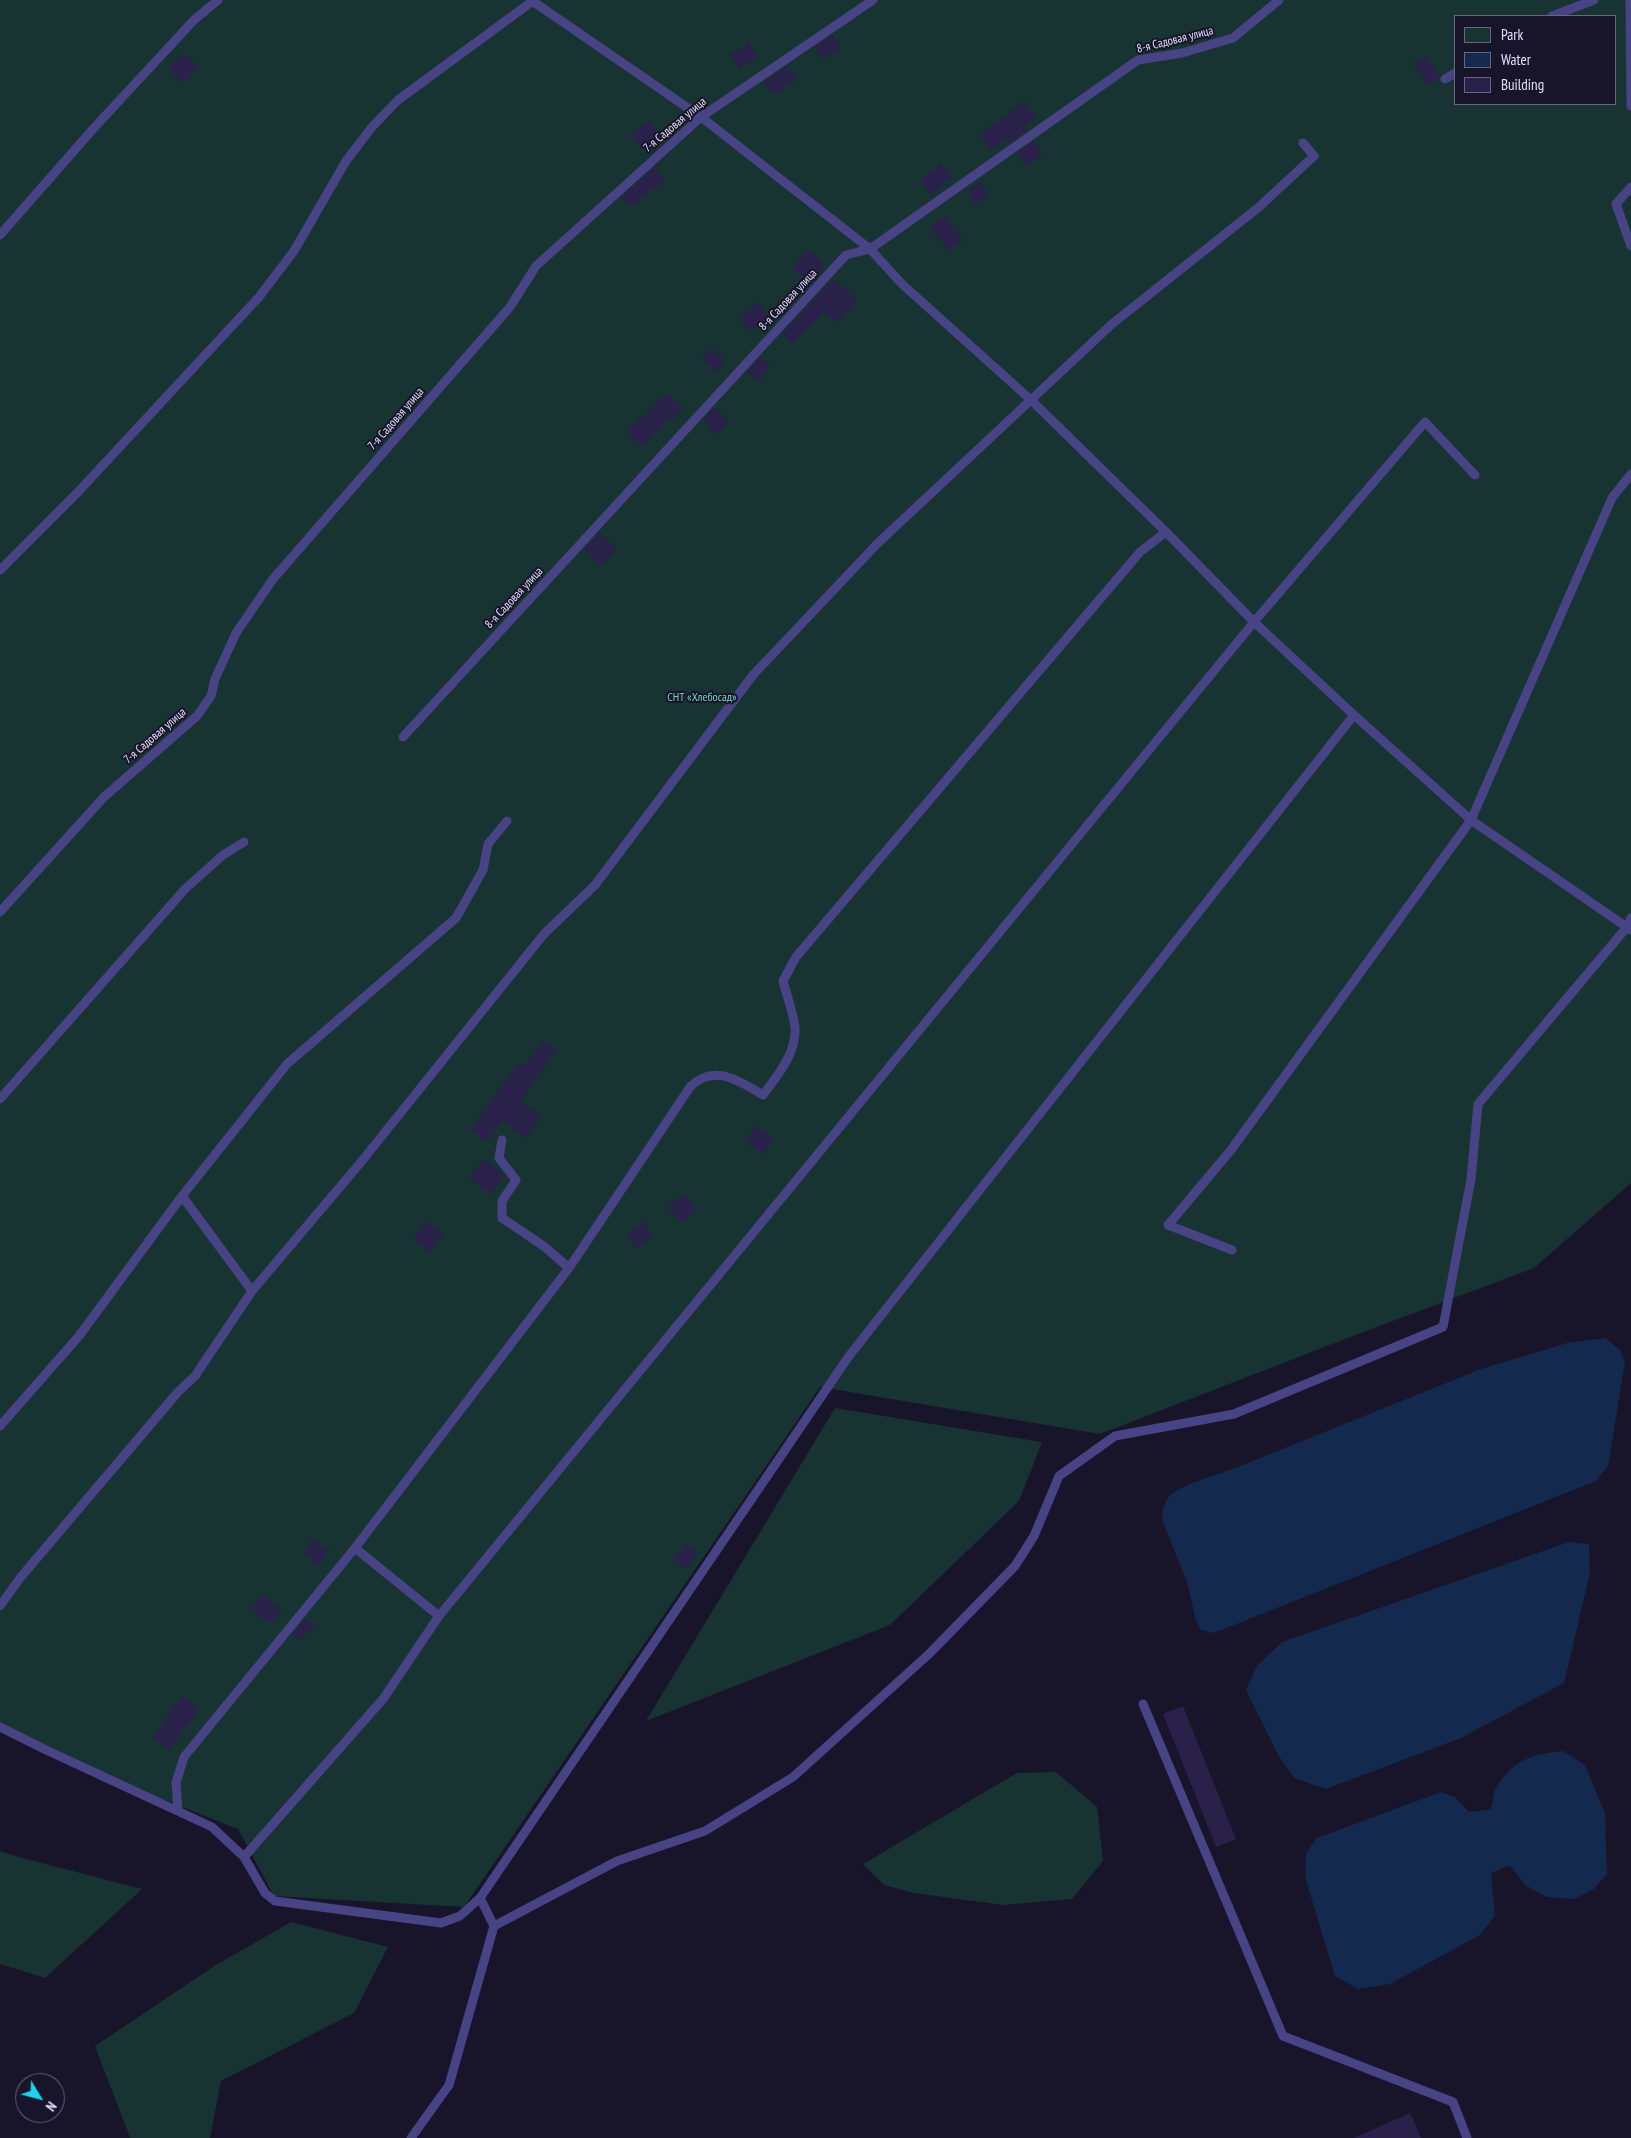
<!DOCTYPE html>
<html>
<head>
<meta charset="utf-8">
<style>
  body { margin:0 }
  #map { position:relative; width:1631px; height:2138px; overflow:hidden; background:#18142a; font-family:"PT Sans Narrow",sans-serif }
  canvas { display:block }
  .legend { position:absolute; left:1454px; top:15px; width:162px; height:90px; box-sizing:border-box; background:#18142a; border:1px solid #69657e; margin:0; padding:6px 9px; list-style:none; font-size:15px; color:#e3dffc }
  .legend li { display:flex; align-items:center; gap:10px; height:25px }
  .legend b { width:25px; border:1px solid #69657e }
  .north { position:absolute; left:15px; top:2073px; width:50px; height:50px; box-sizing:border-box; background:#18142a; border:1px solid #69657e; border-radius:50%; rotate:127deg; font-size:14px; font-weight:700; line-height:20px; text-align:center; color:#e3dffc }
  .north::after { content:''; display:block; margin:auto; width:18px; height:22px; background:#1bd3ec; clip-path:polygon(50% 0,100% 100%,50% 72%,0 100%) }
</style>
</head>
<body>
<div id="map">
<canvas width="1631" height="2138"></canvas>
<ul class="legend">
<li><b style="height:14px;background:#173433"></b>Park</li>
<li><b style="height:14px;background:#14294e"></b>Water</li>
<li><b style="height:14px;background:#2a214a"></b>Building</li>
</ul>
<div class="north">N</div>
</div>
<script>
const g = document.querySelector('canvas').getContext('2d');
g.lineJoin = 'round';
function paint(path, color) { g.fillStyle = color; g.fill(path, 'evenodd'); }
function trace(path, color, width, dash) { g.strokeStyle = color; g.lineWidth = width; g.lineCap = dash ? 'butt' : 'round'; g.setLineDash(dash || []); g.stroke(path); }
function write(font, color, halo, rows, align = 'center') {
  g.font = font + ' "PT Sans Narrow",sans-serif'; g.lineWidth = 4; g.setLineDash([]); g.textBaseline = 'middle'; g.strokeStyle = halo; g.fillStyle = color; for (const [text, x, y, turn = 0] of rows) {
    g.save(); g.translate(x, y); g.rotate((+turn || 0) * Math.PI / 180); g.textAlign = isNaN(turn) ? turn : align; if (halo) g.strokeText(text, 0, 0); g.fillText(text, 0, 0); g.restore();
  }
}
const green = new Path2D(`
  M0 0H1631V1183L1534 1268 1358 1334 1100 1434 820 1387 464 1907 274 1896 238 1829 42 1752 0 1727ZM1455 16H1615V104H1455Z
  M835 1408 1042 1442 1019 1501 890 1625 646 1721Z
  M1056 1772 1097 1807 1103 1861 1072 1899 1003 1905 914 1893 884 1885 863 1864 1017 1773Z
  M0 1851 15 1856 142 1889 45 1978 0 1964Z
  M291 1922 388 1947 354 2013 221 2081 210 2138H130L95 2046 216 1965Z`);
const water = new Path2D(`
  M1605 1338 1620 1350 1625 1362 1608 1466 1596 1481 1224 1629 1212 1633 1200 1629 1195 1617 1188 1585 1162 1520 1163 1507 1169 1496 1174 1492 1187 1485 1235 1468 1481 1369 1567 1343Z
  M1569 1542 1589 1544 1590 1573 1564 1683 1461 1738 1326 1789 1294 1778 1278 1755 1246 1690 1257 1666 1282 1642Z
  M1563 1751 1585 1765 1605 1813 1607 1874 1594 1889 1574 1899 1547 1897 1525 1885 1510 1865 1491 1873 1495 1916 1480 1935 1390 1984 1358 1989 1335 1976 1305 1877 1306 1853 1317 1838 1441 1792 1455 1797 1469 1812 1491 1809C1493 1803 1493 1795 1495 1790 1512 1760 1531 1754 1563 1751Z`);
const building = new Path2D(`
  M833 35 841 47 822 59 815 47Z
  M749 43 758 56 739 69 730 55Z
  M183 53 199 67 183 83 168 68Z
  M1425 55 1440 75 1429 86 1413 64Z
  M787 66 796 79 773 95 764 82Z
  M1024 101 1036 117 1024 127 1027 131 1009 143 1006 139 991 151 979 135Z
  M649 120 661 137 643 150 631 134Z
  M1034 141 1043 154 1026 166 1016 153Z
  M941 163 953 177 932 195 920 181Z
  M655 167 664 180 630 207 621 198Z
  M980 182 989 195 976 204 967 192Z
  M944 216 963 240 949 251 930 228Z
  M809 249 825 264 821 268 823 270 811 284 792 267Z
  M833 279 857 300 837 323 824 312 791 344 782 334Z
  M757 302 769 316 751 332 739 319Z
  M711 348 725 361 715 372 701 359Z
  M760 357 771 367 757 382 747 372Z
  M666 393 683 408 671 422 667 419 643 447 627 433 641 416 644 418Z
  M715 407 729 422 716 435 703 420Z
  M599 533 617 549 602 566 584 550Z
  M544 1040 556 1050 520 1101 541 1117 526 1138 502 1121 487 1142 471 1130 518 1063 524 1067Z
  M756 1125 774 1139 762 1154 745 1141Z
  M483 1159 504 1175 491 1194 469 1178Z
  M684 1194 697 1210 681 1223 668 1207Z
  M427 1221 444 1234 430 1252 413 1239Z
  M642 1222 653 1236 637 1249 626 1235Z
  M314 1538 330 1551 318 1565 303 1552Z
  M686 1544 698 1553 686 1569 674 1560Z
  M263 1595 282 1611 270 1624 251 1608Z
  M306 1618 314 1625 300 1641 292 1635Z
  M183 1696 200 1709 191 1722 189 1721 169 1750 152 1738Z
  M1183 1706 1236 1839 1216 1847 1163 1714Z
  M1410 2113 1421 2138H1354Z`);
const service = new Path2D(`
  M531 0 701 117 870 249 902 284 1031 400 1166 532 1254 622 1354 715 1471 820 1631 930
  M1630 0 1631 106
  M1552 16 1594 0
  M1445 79 1455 73
  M1631 187 1616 204 1631 246
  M0 235 93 129 194 20 218 0
  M0 570 78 492 259 297 294 251 346 161 372 127 398 100 534 0
  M403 737 846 255 870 249 1138 60 1182 53 1233 38 1279 0
  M0 912 104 797 197 716 211 696 215 679 236 633 273 579 510 307 536 266 701 117 873 0
  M0 1099 185 889 223 855 244 842
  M502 1140 499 1158 516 1180 502 1201V1218L545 1247 569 1268
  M182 1196 252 1291
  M1232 1250 1168 1225 1231 1150 1471 820 1612 498 1631 474
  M0 1426 79 1336 182 1196 287 1064 456 918 483 870 488 844 507 821
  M355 1548 439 1616
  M0 1606 20 1578 178 1392 195 1376 252 1291 361 1162 544 934 595 885 753 675 878 543 1112 324 1259 207 1314 156 1303 143
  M1143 1704 1283 2036 1453 2102 1467 2138
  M0 1727 44 1749 212 1827 244 1857 265 1893 275 1901 441 1923 460 1916 480 1898
  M178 1810 176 1783 184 1757 355 1548 569 1268 690 1087C714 1063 740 1081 763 1095 777 1076 797 1053 795 1027 793 1012 787 996 783 981L796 957 1140 552 1166 532
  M244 1857 383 1699 439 1616 1254 622 1425 422 1475 475
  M494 1926 480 1898 849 1356 1354 715
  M411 2138 449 2085 494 1926 617 1861 705 1831 793 1777 929 1654 1015 1566 1034 1536 1059 1476 1115 1436 1234 1414 1443 1327 1471 1179 1478 1104 1627 927 1631 918`);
const streetNames = [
  ["8-я Садовая улица",1175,40,-14],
  ["7-я Садовая улица",675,125,-40],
  ["8-я Садовая улица",788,300,-47],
  ["7-я Садовая улица",396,419,-49],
  ["8-я Садовая улица",514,598,-47],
  ["7-я Садовая улица",155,736,-41]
];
const parkNames = [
  ["СНТ «Хлебосад»",702,698]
];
paint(green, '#173433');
paint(water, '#14294e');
paint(building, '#2a214a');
trace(service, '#474385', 9);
write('12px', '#e3dffc', '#18142a', streetNames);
write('12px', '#70d8c0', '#18142a', parkNames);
</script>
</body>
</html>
